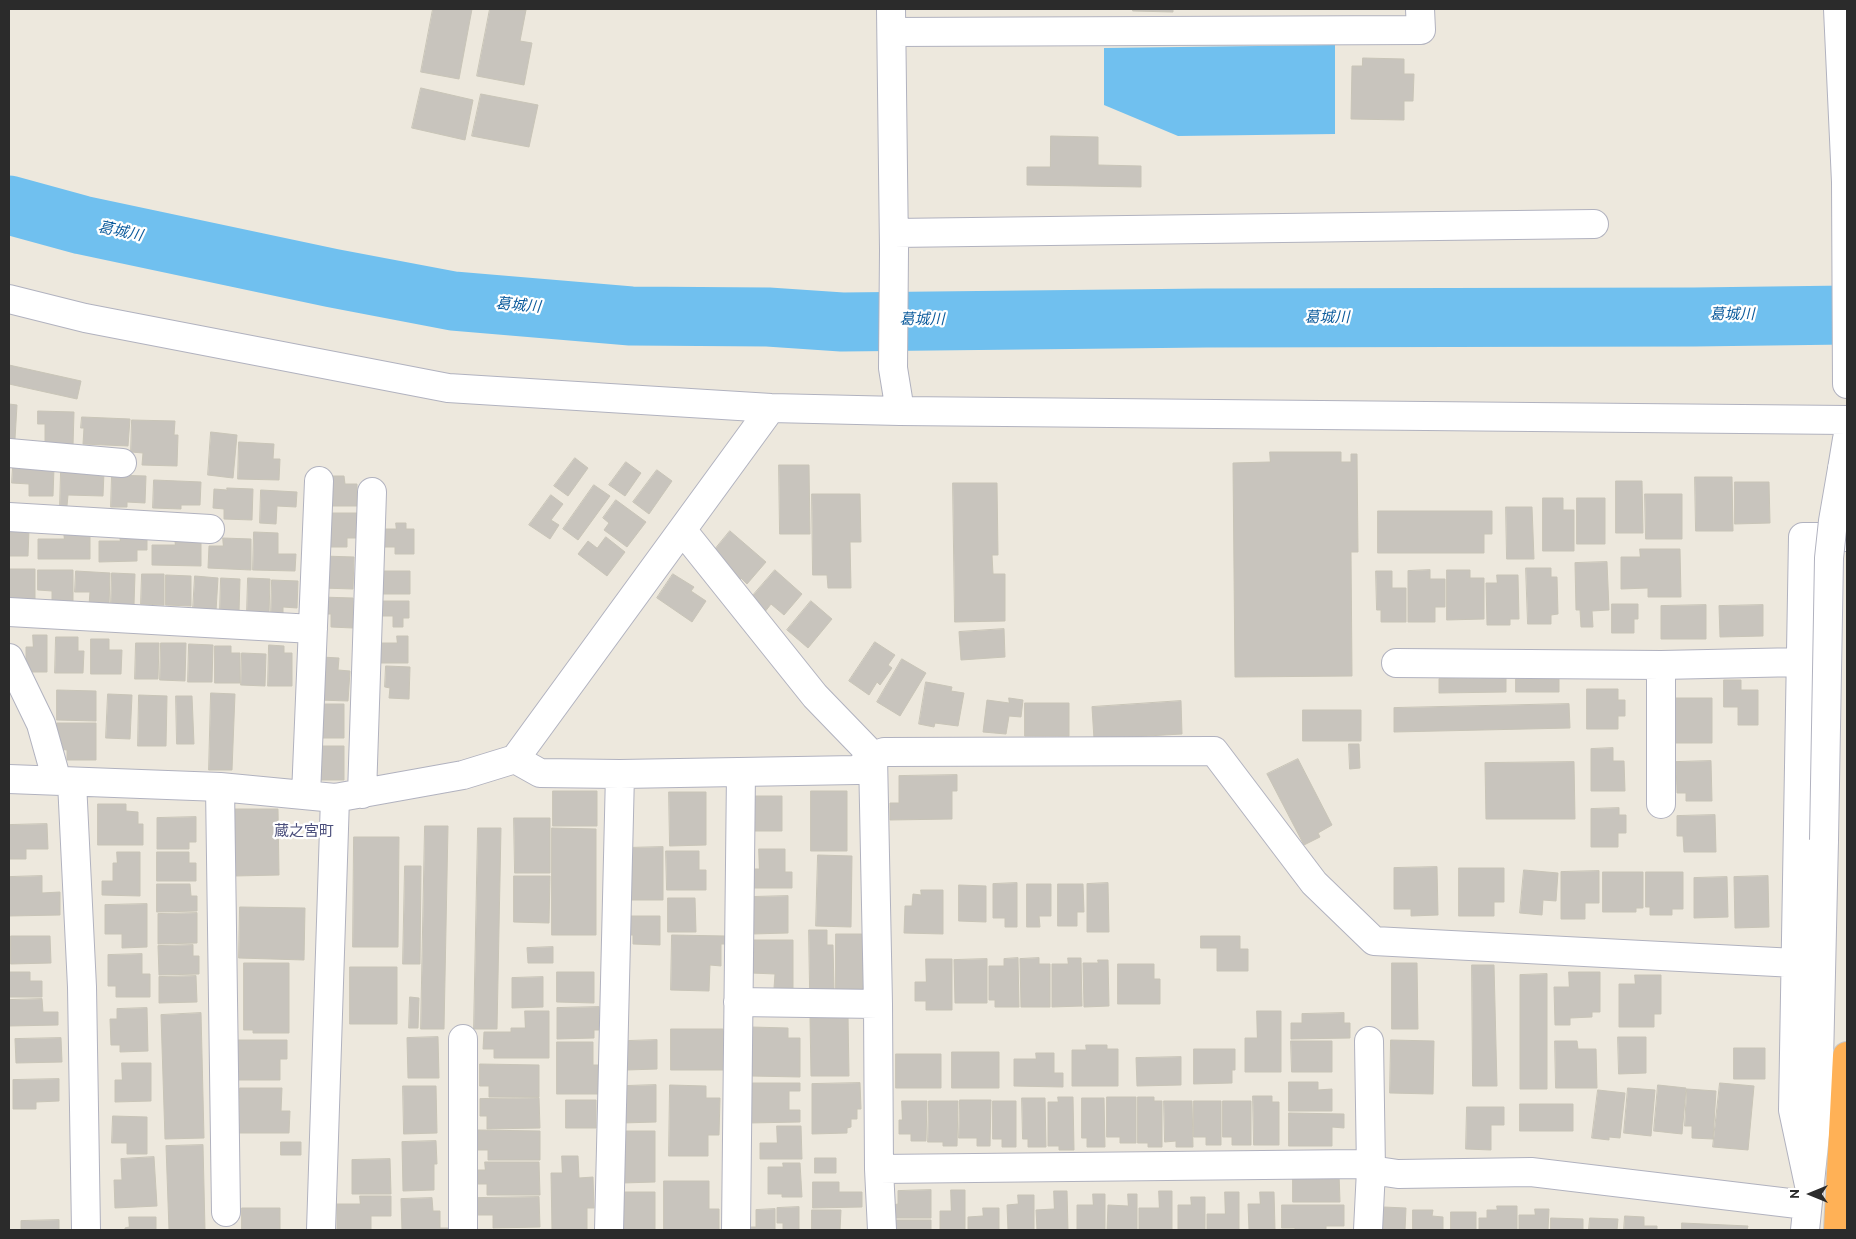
<!DOCTYPE html>
<html>
<head>
<meta charset="utf-8">
<style>
  body { margin:0 }
  #map { position:relative; width:1856px; height:1239px; overflow:hidden; background:#ede8dd; font-family:Overpass,sans-serif }
  canvas { display:block }
  .frame { position:absolute; inset:0; border:10px solid #2b2b2b; pointer-events:none }
  .north { position:absolute; left:1786px; top:1169px; width:50px; height:50px; -webkit-text-stroke:4px #fff; paint-order:stroke; rotate:270deg; font-size:14px; font-weight:700; line-height:20px; text-align:center; color:#2b2b2b }
  .north::after { content:''; display:block; margin:auto; width:18px; height:22px; background:#2b2b2b; clip-path:polygon(50% 0,100% 100%,50% 72%,0 100%) }
</style>
</head>
<body>
<div id="map">
<canvas width="1856" height="1239"></canvas>
<div class="frame"></div>
<div class="north">N</div>
</div>
<script>
const g = document.querySelector('canvas').getContext('2d');
g.lineJoin = 'round';
function paint(path, color) { g.fillStyle = color; g.fill(path, 'evenodd'); }
function trace(path, color, width, dash) { g.strokeStyle = color; g.lineWidth = width; g.lineCap = dash ? 'butt' : 'round'; g.setLineDash(dash || []); g.stroke(path); }
function write(font, color, halo, rows, align = 'center') {
  g.font = font + ' Overpass,"Noto Sans JP",sans-serif'; g.lineWidth = 4.5; g.setLineDash([]); g.textBaseline = 'middle'; g.strokeStyle = halo; g.fillStyle = color; for (const [text, x, y, turn = 0] of rows) {
    g.save(); g.translate(x, y); g.rotate((+turn || 0) * Math.PI / 180); g.textAlign = isNaN(turn) ? turn : align; if (halo) g.strokeText(text, 0, 0); g.fillText(text, 0, 0); g.restore();
  }
}
const water = new Path2D(`
  M1335 45V134L1178 136 1104 105V48Z`);
const river = new Path2D(`
  M9 205 82 225 332 278 453 301 631 316 768 317 842 322 1206 318 1694 317 1847 315`);
const building = new Path2D(`
  M433 9H472L459 79 421 72Z
  M490 9 526 10 520 41 532 43 524 85 477 76Z
  M1133 9H1173V12L1133 11Z
  M1363 58 1404 59V74H1414L1413 101H1404V120L1351 119 1352 66H1362Z
  M421 88 473 100 465 140 412 128Z
  M481 94 538 105 529 147 472 136Z
  M1051 136 1098 137V165L1141 166V187L1027 185V167H1050Z
  M9 365 81 381 77 399 9 384Z
  M9 404 17 405 15 439H9Z
  M38 411 74 412 73 446 45 445V424H38Z
  M82 417 130 419 128 446 83 444 84 428H81Z
  M132 420 175 421 174 435H178L177 466 142 465 143 453 131 452Z
  M211 432 237 435 233 478 208 475Z
  M239 442 274 444 273 459H280L279 480 238 479Z
  M1270 452H1341V462H1351V454H1357L1358 552H1351L1352 676 1235 677 1233 463 1270 462Z
  M575 458 588 468 568 496 554 486Z
  M626 462 641 473 625 496 609 485Z
  M779 465H809L810 534H780Z
  M13 467 54 468 53 496H29V484L12 483Z
  M657 470 672 481 649 514 633 502Z
  M61 471 104 472 103 496 68 495 67 506H60Z
  M112 475 146 476 145 503 127 502V507H111Z
  M331 476H344L345 484H357V506H331Z
  M1695 477H1732L1733 531H1696Z
  M154 480 201 482 200 505H181V509L153 508Z
  M1616 481H1642L1643 533H1616Z
  M1735 482H1769L1770 523 1735 524Z
  M953 483H997L998 555H992L993 574H1005V621L955 622Z
  M594 485 610 496 578 540 563 529Z
  M227 488 253 489 252 520 224 519V509L213 508 214 489 227 490Z
  M261 490 297 492 296 507 277 506 276 524 260 523Z
  M812 494H860L861 542H850L851 588H828L827 575H813Z
  M1645 494H1682V539H1646Z
  M551 495 563 504 551 520 559 525 550 539 529 525Z
  M1543 498H1563V510H1574V551H1543Z
  M1577 498H1605V544H1577Z
  M616 500 646 522 627 547 604 530 609 523 603 518Z
  M1506 507H1532L1534 559H1507Z
  M1378 511H1492V534H1484V553H1378Z
  M325 513H357V538H347V547H325Z
  M396 523H406V529H414V554H395V547H382V529H396Z
  M9 529H29L28 556H9Z
  M730 531 766 562 747 584 741 578 738 582 712 553Z
  M64 532H90V559H38V539H64Z
  M254 532 278 533V554H296L295 571 253 570Z
  M120 536H147V550H137V561L99 562V541H120Z
  M606 537 625 552 607 576 578 554 588 541 597 548Z
  M175 538 201 539V566L152 565V545H175Z
  M223 538 251 539V570L208 568 209 546H223Z
  M1640 549H1680L1681 597H1648V588L1621 589V557H1640Z
  M323 556 354 557 353 589 322 588Z
  M1607 562 1609 610 1592 611 1593 627H1581L1580 610H1576L1575 563Z
  M1526 568H1551V577H1557L1558 614 1551 615V624H1528Z
  M9 569H35V601L9 600Z
  M38 570H73V603H52V591L38 590Z
  M775 570 802 594 784 615 771 604 764 613 749 600Z
  M1430 570V579H1445V607H1435V622H1408V571Z
  M1447 570H1470V578H1484V619L1447 620Z
  M76 571 110 573 109 606 89 605 90 592H75Z
  M379 571H410V594H380Z
  M1376 571H1392V588H1406V622H1381V610H1377Z
  M112 573 135 574 134 605 111 604Z
  M142 574H164V605L141 604Z
  M673 574 694 587 691 591 706 601 692 622 657 598Z
  M166 575 191 576V606L166 605Z
  M1497 575H1518L1519 619H1510V625H1487L1486 583H1497Z
  M195 576 218 578 216 611 193 610Z
  M221 578 240 579 239 612 220 611Z
  M248 578 270 579 269 614 247 613Z
  M272 580 298 581 297 608 283 607V615H271Z
  M321 597 353 598V628L331 627V614H321Z
  M379 601H409V618H403V627H393V616H379Z
  M811 601 832 619 808 648 787 630Z
  M1612 604H1638V619H1634V633H1612Z
  M1706 605V639H1661V606Z
  M1763 605V636L1720 637 1719 606Z
  M1004 629 1005 657 961 660 959 632Z
  M33 635H47V672H26V647H33Z
  M397 636H408V663H378V643H397Z
  M56 637H78V651H84L83 673H55Z
  M91 639H109V650H122L121 674H91Z
  M875 642 895 655 888 665 892 668 880 685 877 682 869 695 849 681Z
  M136 643H159L158 679H135Z
  M161 643H186L185 681 160 680Z
  M189 644 213 645 212 682H188Z
  M269 645 284 646V653H292V686H268Z
  M215 646H231V653H240V683H215Z
  M242 653 266 654 265 686 241 685Z
  M321 657 339 658 338 670 350 671 348 701 319 700Z
  M902 659 926 673 900 716 877 702Z
  M386 666 410 667 409 699 389 698 390 688 385 687Z
  M1506 678V692L1439 693V679Z
  M1516 679H1559V692H1516Z
  M1724 680H1741V690H1758V725H1738V707H1724Z
  M926 682 952 687 951 691 964 693 958 726 935 723 934 727 919 724Z
  M1587 689H1618V700H1625V716H1618V729H1587Z
  M57 690 96 691V721L57 720Z
  M211 693 235 694 232 770H209Z
  M108 694 132 695 130 739 106 738Z
  M139 695 167 696 166 746H138Z
  M176 696H192L194 744H177Z
  M1009 698 1023 700 1021 717 1009 716 1006 734 983 732 987 700 1009 703Z
  M1675 698H1712V743H1675Z
  M1181 701 1182 734 1094 739 1092 707Z
  M1025 703H1069V736H1025Z
  M319 704H344V738H319Z
  M1569 704 1570 728 1394 732V708Z
  M1303 710H1361V741H1303Z
  M57 723H96V760H67V750L57 749Z
  M1349 744H1359L1360 768 1350 769Z
  M317 746H344V780H316Z
  M1613 748V761H1624L1625 791H1591V749Z
  M1298 759 1332 825 1318 833 1320 837 1304 845 1267 774Z
  M1711 761 1712 801H1686V793H1677L1676 762Z
  M1574 762 1575 819H1486L1485 763Z
  M957 775V791H952V819L890 820V803H899V776Z
  M553 791H597V826H553Z
  M811 791H847V851H811Z
  M669 792H706V845L670 846Z
  M752 796H782V831H752Z
  M98 804H126V811L138 812V824H143V845H98Z
  M1619 808V815H1626V833H1618V847H1591V809Z
  M234 809H278L279 875 235 876Z
  M1715 815 1716 852H1684L1683 836H1677V816Z
  M196 817V842H189V849H157V818Z
  M514 818H550V873H515Z
  M47 824 48 849H26V859H9V825Z
  M425 826H448L444 1029H421Z
  M478 828H501L497 1029H474Z
  M552 828 596 829V935H552Z
  M354 837H399L398 947H353Z
  M663 847V900H631L624 848Z
  M759 849H785V872H792V888H752V869H759Z
  M666 851H699V870H706V890H667Z
  M117 852H140V896L102 895V881H113V863H117Z
  M157 852H189V863H196V881H157Z
  M818 855 852 856 851 927 816 926Z
  M405 866H421L420 964H403Z
  M1437 867 1438 915 1411 916V909H1394V868Z
  M1459 868H1504V902H1494V916H1459Z
  M1524 870 1558 873 1556 901 1543 900 1542 915 1520 913Z
  M1599 871V903H1585V919H1561V872Z
  M1603 872H1643V908H1636V912H1603Z
  M1646 872H1683V909H1672V915H1650V907H1646Z
  M42 876V893L60 892V915L9 916V877Z
  M514 876H550L549 923 514 922Z
  M1768 876 1769 927 1735 928 1734 877Z
  M1727 877 1728 917 1694 918V878Z
  M1017 883V927H1005V918H993V884Z
  M1108 883 1109 932H1087V884Z
  M157 884H190L191 896H197V911L157 912Z
  M1027 884H1051V916H1039L1040 927H1027Z
  M1058 884H1083L1084 912H1077V926H1058Z
  M959 885 986 886V922L959 921Z
  M921 890H943V934L904 933 905 906H912L913 894 921 895Z
  M788 896V933L752 934 751 897Z
  M668 898H695L696 932H668Z
  M147 904V947L122 948V934H105V905Z
  M240 907 305 908 304 960 239 958Z
  M197 913V943L158 944V914Z
  M624 916H660V945L633 944V935H624Z
  M809 930H827V945H833L834 989H810Z
  M836 934H862L863 989H836Z
  M672 935 725 936V944H721V966L710 965 709 991 671 990Z
  M11 936H50L51 963 11 964Z
  M1201 936H1240V949H1248V971H1217V948H1201Z
  M752 940H793V988H774L775 974 751 973Z
  M193 945V956H199V974L159 975 158 946Z
  M553 947V963H528L527 948Z
  M142 954V974H150V997H116V986H108V955Z
  M1018 958 1019 1007H995V1000H989V966H1004V959Z
  M1039 958V964H1050V1007H1021L1020 959Z
  M1068 958H1081L1082 1006 1052 1007V964H1068Z
  M926 959H952V1010H926V1001H915V982H926Z
  M987 959V1003H955L954 960Z
  M1098 960H1108L1109 1006 1084 1007 1083 963H1098Z
  M244 963H289V1033H253V1030H244Z
  M1392 963H1417L1418 1029H1392Z
  M1118 964H1154V979H1160V1004H1118Z
  M1472 965H1494L1497 1086H1473Z
  M350 967H397V1024H350Z
  M9 972H30V981H42V997H9Z
  M557 972H594V1003L557 1002Z
  M1569 972H1600V1012H1592V1017L1570 1018V1025H1555L1554 987H1569Z
  M1547 974V1089H1520V975Z
  M1635 975H1661V1014H1654V1027H1619V984H1635Z
  M196 976 197 1002 159 1003V977Z
  M543 977V1007L512 1008V978Z
  M410 997 419 998 418 1028H409Z
  M42 999 43 1012H58V1025L9 1026V1000Z
  M599 1007V1030H594V1038L557 1039V1008Z
  M147 1008 148 1051 120 1052V1045H111L110 1019H117V1009Z
  M525 1011H549V1058H494V1049H483L484 1032H511V1028H525Z
  M1257 1011H1281V1072H1245V1038H1257Z
  M201 1013 204 1138 165 1139 161 1015Z
  M1344 1013V1023H1350V1038L1291 1039V1023H1302V1014Z
  M848 1015 849 1076H811L810 1016Z
  M751 1027 788 1028V1038H800V1077L751 1076Z
  M671 1029H723L724 1070H671Z
  M438 1037 439 1078H408L407 1038Z
  M1618 1037H1646V1073L1619 1074Z
  M61 1038 62 1062 16 1063 15 1039Z
  M237 1040H287V1059H280V1080H237Z
  M657 1040V1069L627 1070V1041Z
  M1391 1040 1434 1041 1433 1094 1390 1093Z
  M1291 1041H1332V1072H1292Z
  M1555 1041H1577L1578 1049H1596L1597 1088H1556Z
  M557 1042H593V1065H598V1094H557Z
  M1086 1045H1107V1049H1118V1086H1072V1050H1086Z
  M1734 1048H1765V1079H1734Z
  M1194 1049H1235V1070H1232V1083L1194 1084Z
  M952 1052H999V1088H952Z
  M1036 1053H1054V1073H1063V1087L1014 1086V1059H1036Z
  M896 1054H941V1088H896Z
  M1181 1057V1085L1137 1086 1136 1058Z
  M122 1063H151V1101L115 1102V1080H122Z
  M480 1064 539 1065V1097H489V1086H480Z
  M59 1079V1101L36 1102V1109H13V1080Z
  M1289 1082H1318V1090L1332 1089V1111H1289Z
  M749 1083H800V1091H789V1110H800V1122L749 1123Z
  M860 1083 861 1109H857V1119H851V1127L847 1128V1133L812 1134V1084Z
  M1720 1083 1754 1086 1748 1150 1713 1147Z
  M656 1085V1122L622 1123V1111H626L625 1086Z
  M670 1085 706 1086V1098H720L719 1135H708V1156H669Z
  M1658 1085 1686 1088 1682 1134 1654 1131Z
  M403 1086H436L437 1133 404 1134Z
  M240 1088H282L281 1111H290L289 1133H239Z
  M1628 1088 1655 1090 1651 1136 1624 1133Z
  M1687 1089 1716 1091 1713 1139 1692 1138V1126H1685Z
  M1598 1090 1625 1093 1620 1138 1609 1137V1140L1592 1138Z
  M1253 1096H1272V1102H1279V1145H1254Z
  M1058 1097H1073L1074 1150H1059V1146H1048V1102H1058Z
  M1107 1097H1136V1143H1120V1137H1107Z
  M1138 1097H1154V1101H1162V1147H1148V1143H1138Z
  M539 1098 540 1128 487 1129V1116H480V1099Z
  M1022 1098H1045L1046 1147H1028V1139H1023Z
  M1082 1098H1104L1105 1147H1087V1138H1082Z
  M566 1100H596V1128H566Z
  M960 1100H991L990 1146H977V1138H959Z
  M902 1101H927L926 1141H911V1134H899V1120H902Z
  M929 1101H958L957 1146H943V1142H928Z
  M993 1101H1016V1147H1002V1139H993Z
  M1164 1101H1192L1193 1147H1176V1141L1165 1142Z
  M1194 1101H1221V1145H1206V1137H1194Z
  M1223 1101H1251V1145H1232V1137H1223Z
  M1520 1104H1573V1131H1520Z
  M1467 1107H1504V1125H1491V1150L1466 1149Z
  M1289 1113 1344 1114V1128L1332 1127V1146H1289Z
  M113 1116 147 1117V1154H127V1143H112Z
  M777 1126H801L802 1159H760V1143H777Z
  M478 1130 540 1131V1160H488V1150H478Z
  M622 1131H655V1182L623 1183Z
  M436 1141 437 1164H434V1190L403 1191 402 1142Z
  M281 1142H301V1155H281Z
  M203 1145 205 1230H169L166 1146Z
  M562 1156H578L579 1178 593 1177 594 1208H587V1230H552L551 1173H562Z
  M154 1157 157 1206 115 1208 114 1180H122L121 1159Z
  M815 1158H836V1173H815Z
  M390 1159 391 1194H352V1160Z
  M485 1162H539L540 1195H487V1184H478V1170H485Z
  M783 1163H800L802 1197H782V1194H768V1167H783Z
  M1293 1174H1339L1340 1202H1293Z
  M664 1181H709V1209H719V1230H664Z
  M813 1182H839V1192H862V1207L813 1208Z
  M931 1190V1218H894L893 1205 898 1204V1191Z
  M951 1190H965V1230H940V1211H951Z
  M1054 1191H1067L1068 1230H1037L1036 1210 1054 1209Z
  M1159 1191H1172V1230H1139V1208H1159Z
  M621 1192H655V1230H621Z
  M1225 1192H1239V1230H1207V1214H1225Z
  M1260 1192H1274L1275 1230H1249L1248 1204H1260Z
  M1093 1194H1105V1230H1077V1205H1093Z
  M1128 1194H1137V1230H1107L1108 1205 1128 1206Z
  M1018 1195H1034V1230H1008L1007 1205 1018 1204Z
  M360 1196H391V1216H371V1230H337V1204H360Z
  M539 1197 540 1227 493 1228V1215H478V1198Z
  M1191 1197H1205V1230H1178V1205H1191Z
  M432 1198 433 1211H440V1228H449V1230H402L401 1199Z
  M1282 1205H1344V1226H1326V1230H1295V1228H1282Z
  M1497 1206H1517V1230H1479V1218H1487V1210H1497Z
  M799 1207V1230H783V1223H777V1208Z
  M1383 1207 1406 1208 1405 1230H1383Z
  M242 1208H280V1230H242Z
  M983 1208H999V1230H968V1217L983 1216Z
  M775 1209V1230H750V1227H756V1210Z
  M1535 1209H1549L1548 1230H1519V1215H1535Z
  M812 1210H841L840 1230H812Z
  M1413 1210H1433L1432 1216 1443 1217V1230H1413Z
  M1451 1212H1476V1230H1451Z
  M1625 1216 1644 1217V1226H1657V1230H1624Z
  M129 1217H156V1230H125V1228L129 1227Z
  M1551 1218 1583 1219V1230H1551Z
  M1590 1218 1618 1219 1617 1230H1589Z
  M59 1220V1230H21V1221Z
  M893 1220H931V1230H893Z
  M1682 1223 1748 1226 1747 1230H1682Z`);
const minor = new Path2D(`
  M891 9 894 250 893 368 900 411
  M1838 9 1846 182 1847 384
  M892 32 1421 30 1420 9
  M894 233 1594 224
  M9 299 85 318 448 388 771 408 900 411 1847 420
  M9 453 122 463
  M1842 469 1847 439
  M9 517 210 529
  M683 531 815 696 873 756 878 1004 879 1169 882 1230
  M9 612 313 629
  M9 658 41 724 57 781
  M1396 663 1661 665 1801 662
  M1661 665V804
  M515 759 540 773 620 774 857 770 873 756 884 752 1214 751 1314 883 1374 941 1795 963
  M9 779 220 787 335 798 463 775 515 759 771 408
  M72 782 82 987 86 1230
  M220 787 226 1212
  M362 794 372 492
  M306 795 319 481
  M738 1002 878 1004
  M879 1169 1359 1164 1371 1170 1398 1174 1531 1172 1806 1205
  M1809 1185 1793 1110 1803 537H1847
  M321 1230 335 798
  M463 1230V1039
  M609 1230 620 774
  M736 1230 741 772
  M1368 1230 1371 1170 1369 1041
  M1805 1230 1818 1106 1824 840`);
const highway = new Path2D(`
  M1838 1230 1847 1056`);
const minorBridge = new Path2D(`
  M1824 840 1829 558 1833 521 1842 469`);
const waterNames = [
  ["葛城川",120,233,12],
  ["葛城川",518,307,5],
  ["葛城川",1732,316],
  ["葛城川",1327,319],
  ["葛城川",922,321]
];
const neighbourhoodNames = [
  ["蔵之宮町",304,833]
];
paint(water, '#70c0ef');
trace(river, '#70c0ef', 59);
paint(building, '#c8c4bd');
trace(building, '#c8c4b7', 1);
trace(minor, '#b1b2bf', 30);
trace(highway, '#c8c8c8', 30);
trace(minor, '#fff', 28);
trace(highway, '#ffb156', 28);
trace(minorBridge, '#b1b2bf', 30, []);
trace(minorBridge, '#fff', 28);
write('italic 15px', '#0d5c9d', '#fff', waterNames);
write('15px', '#4b4f7c', '#fff', neighbourhoodNames);
</script>
</body>
</html>
